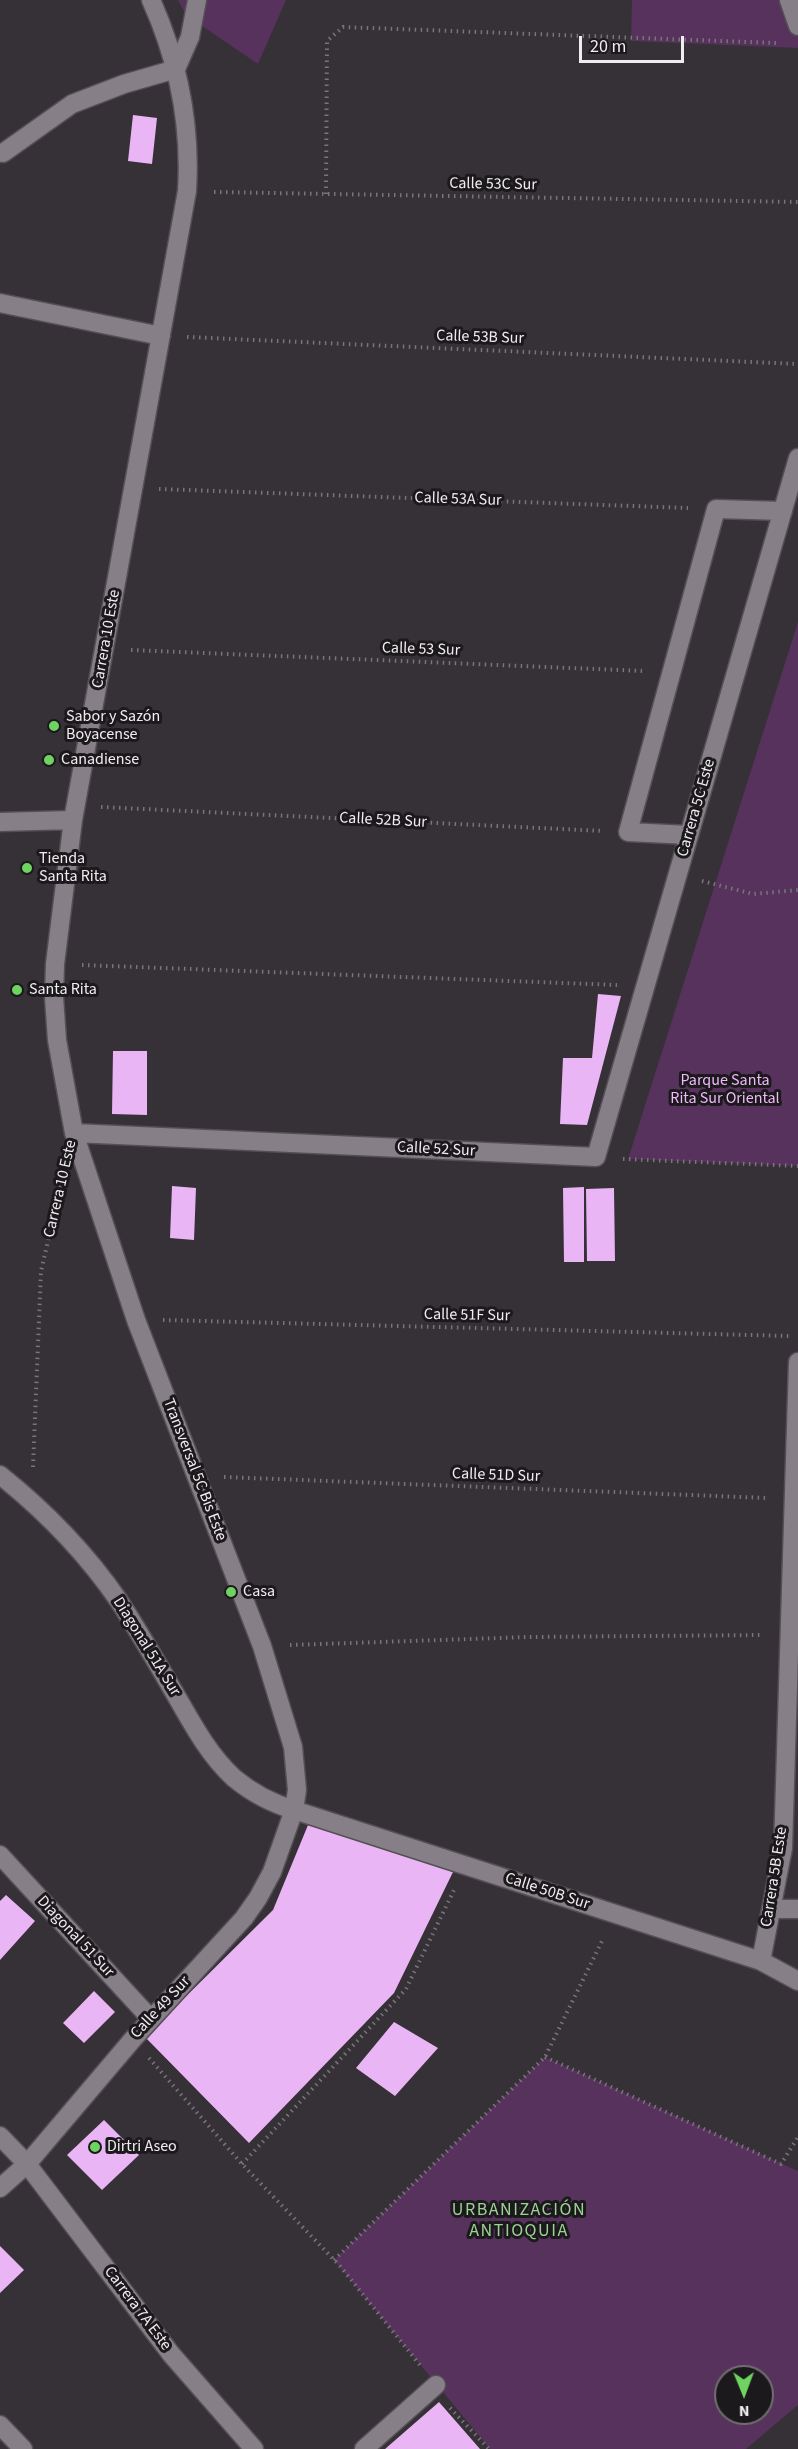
<!DOCTYPE html>
<html>
<head>
<meta charset="utf-8">
<style>
  body { margin:0 }
  #map { position:relative; width:798px; height:2449px; overflow:hidden; background:#363037; font-family:"Source Sans 3",sans-serif }
  canvas { display:block }
  .north { position:absolute; left:714px; top:2365px; width:60px; height:60px; box-sizing:border-box; background:#1c191c; border:2px solid #716d71; border-radius:50%; rotate:179deg; font-size:16px; font-weight:700; line-height:24px; text-align:center; color:#f0ecf1 }
  .north::after { content:''; display:block; margin:auto; width:21px; height:27px; background:#6ed360; clip-path:polygon(50% 0,100% 100%,50% 72%,0 100%) }
  .scale { position:absolute; left:579px; top:36px; width:105px; height:27px; box-sizing:border-box; border:3px solid #f0ecf1; border-top:0; padding-left:8px; font-size:18px; line-height:21px; white-space:nowrap; color:#f0ecf1; -webkit-text-stroke:4px #1c191c; paint-order:stroke }
</style>
</head>
<body>
<div id="map">
<canvas width="798" height="2449"></canvas>
<div class="north">N</div>
<div class="scale">20 m</div>
</div>
<script>
const g = document.querySelector('canvas').getContext('2d');
g.lineJoin = 'round';
function paint(path, color) { g.fillStyle = color; g.fill(path, 'evenodd'); }
function trace(path, color, width, dash) { g.strokeStyle = color; g.lineWidth = width; g.lineCap = dash ? 'butt' : 'round'; g.setLineDash(dash || []); g.stroke(path); }
function write(font, color, halo, rows, align = 'center') {
  g.font = font + ' "Source Sans 3",sans-serif'; g.lineWidth = 6; g.setLineDash([]); g.textBaseline = 'middle'; g.strokeStyle = halo; g.fillStyle = color; for (const [text, x, y, turn = 0] of rows) {
    g.save(); g.translate(x, y); g.rotate((+turn || 0) * Math.PI / 180); g.textAlign = isNaN(turn) ? turn : align; if (halo) g.strokeText(text, 0, 0); g.fillText(text, 0, 0); g.restore();
  }
}
const green = new Path2D(`
  M178 0H286L258 64 186 15Z
  M632 0H798V48L631 41Z
  M798 622V1166L628 1159Z
  M545 2057 798 2171V2405L746 2449H490L334 2260ZM726 2377H762V2413H726Z`);
const building = new Path2D(`
  M133 115 157 118 152 164 128 161Z
  M598 994 621 996 587 1125 560 1124 563 1058H592Z
  M113 1051H147V1115L112 1114Z
  M172 1186 196 1188 194 1240 170 1238Z
  M584 1187V1262H564L563 1188Z
  M614 1188 615 1261H587L586 1189Z
  M308 1825 454 1870 394 1993 249 2143 145 2037 273 1910Z
  M6 1895 35 1921 0 1960V1901Z
  M94 1991 115 2012 84 2043 63 2023Z
  M394 2022 438 2048 395 2096 356 2068Z
  M104 2120 139 2155 102 2190 67 2155Z
  M0 2246 24 2270 0 2293Z
  M439 2402 480 2449H385Z`);
const path = new Path2D(`
  M214 192 798 202
  M326 194 327 41 343 27 776 43
  M187 337 798 364
  M159 489 688 508
  M131 650 645 671
  M101 807 603 831
  M702 881 753 894 798 890
  M82 965 617 985
  M623 1159 798 1166
  M163 1320 789 1336
  M33 1467 41 1271 61 1186
  M224 1477 768 1498
  M290 1645 529 1637 762 1635
  M545 2057 781 2164 798 2137
  M149 2058 242 2164 340 2266 420 2365
  M242 2164 406 1989 455 1888
  M334 2260 545 2057 603 1939
  M450 2408 489 2449`);
const minor = new Path2D(`
  M789 0 798 26
  M3 153 72 104 124 84 176 69 190 37 197 0
  M0 303 161 336
  M0 822 73 820
  M689 835 628 832 716 509 783 511
  M74 1133 596 1157 798 458
  M0 1475C45 1511 86 1553 119 1601 140 1633 159 1666 178 1699 194 1727 210 1756 234 1778 252 1793 271 1803 294 1810L761 1961 798 1981
  M0 1855 151 2019
  M771 1909H798
  M761 1961 783 1848 798 1362
  M0 2136 27 2164 171 2354 254 2449
  M0 2188 27 2164 133 2039 244 1918 258 1898 272 1872 294 1810 297 1790 293 1747 262 1646 136 1320 74 1133 57 1040 54 997 55 964 73 820 187 191C191 126 178 60 151 0
  M0 2425 23 2449
  M364 2449 436 2385`);
const markers = [
  [54,726,6,"#6ed360"],
  [49,760,6,"#6ed360"],
  [27,868,6,"#6ed360"],
  [17,990,6,"#6ed360"],
  [231,1592,6,"#6ed360"],
  [95,2147,6,"#6ed360"]
];
const streetNames = [
  ["Calle 53C Sur",493,185,1],
  ["Calle 53B Sur",480,338,2],
  ["Calle 53A Sur",458,500,2],
  ["Carrera 10 Este",107,639,-80],
  ["Calle 53 Sur",421,650,2],
  ["Carrera 5C Este",697,808,-74],
  ["Calle 52B Sur",383,821,3],
  ["Calle 52 Sur",436,1150,3],
  ["Carrera 10 Este",61,1189,-77],
  ["Calle 51F Sur",467,1316,1],
  ["Transversal 5C Bis Este",194,1470,69],
  ["Calle 51D Sur",496,1476,2],
  ["Diagonal 51A Sur",146,1647,58],
  ["Carrera 5B Este",775,1877,-81],
  ["Calle 50B Sur",547,1892,18],
  ["Diagonal 51 Sur",75,1937,47],
  ["Calle 49 Sur",161,2008,-47],
  ["Carrera 7A Este",137,2309,53]
];
const poiNames = [
  ["Sabor y Sazón",66,717],
  ["Boyacense",66,735],
  ["Canadiense",61,760],
  ["Tienda",39,859],
  ["Santa Rita",39,877],
  ["Santa Rita",29,990],
  ["Casa",243,1592],
  ["Dirtri Aseo",107,2147]
];
const parkNames = [
  ["Parque Santa",725,1081],
  ["Rita Sur Oriental",725,1099]
];
const neighbourhoodNames = [
  ["URBANIZACIÓN",519,2211],
  ["ANTIOQUIA",519,2232]
];
paint(green, '#56325d');
paint(building, '#eab5f4');
trace(minor, '#544f55', 21);
trace(path, '#7a747b', 4, [1.5, 4.5]);
trace(minor, '#867f87', 18);
for (const [x, y, r, color] of markers) { const dot = new Path2D(); dot.arc(x, y, r, 0, 2 * Math.PI); g.fillStyle = color; g.fill(dot); trace(dot, '#1c191c', 2); }
write('16px', '#f0ecf1', '#1c191c', streetNames);
write('16px', '#f0ecf1', '#1c191c', poiNames, 'left');
write('16px', '#f0b9fa', '#1c191c', parkNames);
g.letterSpacing = '1.5px';
write('18px', '#9cd194', '#1c191c', neighbourhoodNames);
g.letterSpacing = '0px';
</script>
</body>
</html>
